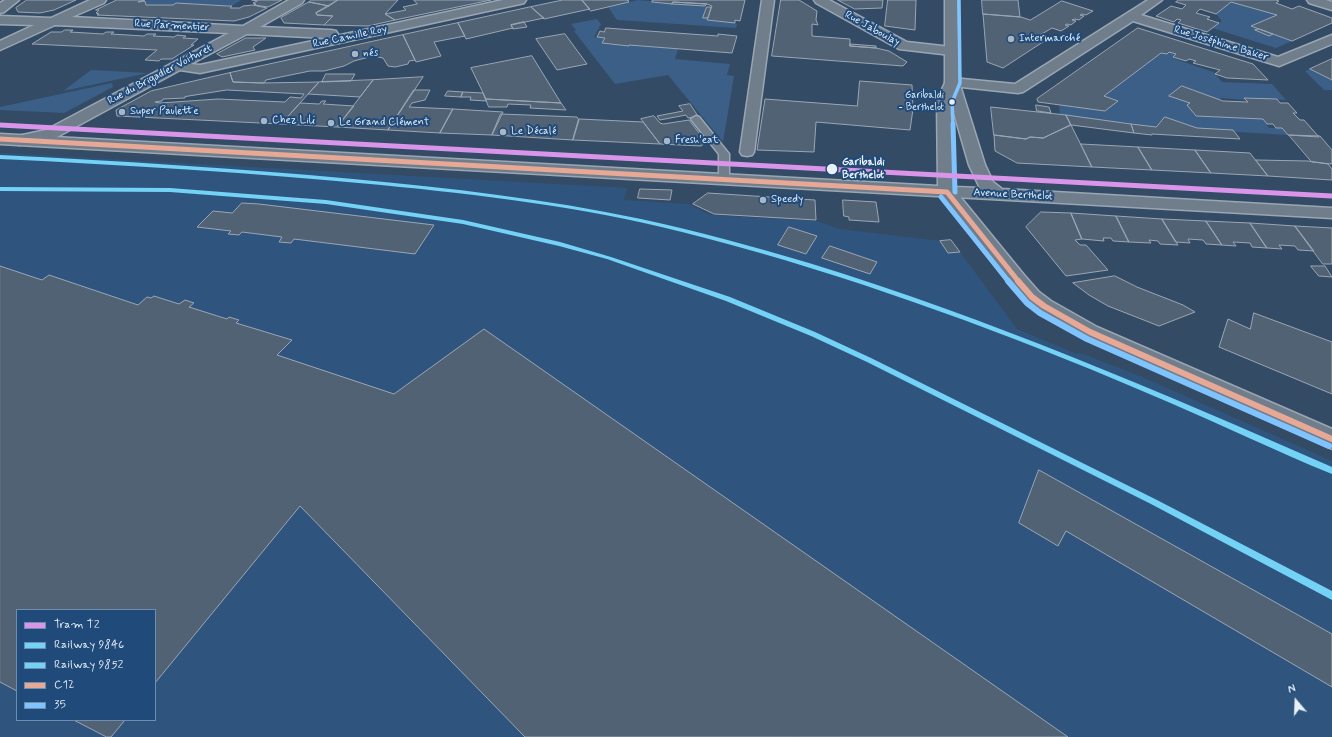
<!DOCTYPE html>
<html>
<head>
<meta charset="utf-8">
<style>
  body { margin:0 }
  #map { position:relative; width:1332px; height:737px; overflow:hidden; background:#344b65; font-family:Mynerve,sans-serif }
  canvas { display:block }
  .legend { position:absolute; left:16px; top:609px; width:140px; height:112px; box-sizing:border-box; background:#1f4a7a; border:1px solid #6f8dac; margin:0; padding:5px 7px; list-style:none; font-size:12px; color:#e8f1f8 }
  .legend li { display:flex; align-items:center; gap:8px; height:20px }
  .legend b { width:20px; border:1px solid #6f8dac }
  .north { position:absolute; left:1276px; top:681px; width:40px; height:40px; -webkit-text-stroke:3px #1f4a7a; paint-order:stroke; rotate:341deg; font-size:11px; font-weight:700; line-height:16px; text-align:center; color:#e8f1f8 }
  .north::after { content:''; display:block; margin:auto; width:14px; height:18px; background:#e8f1f8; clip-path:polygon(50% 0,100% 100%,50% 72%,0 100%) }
</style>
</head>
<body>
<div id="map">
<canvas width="1332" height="737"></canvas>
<ul class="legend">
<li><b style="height:5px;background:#d995e9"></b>Tram T2</li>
<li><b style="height:5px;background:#73d2f6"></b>Railway 9846</li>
<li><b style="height:5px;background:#73d2f6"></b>Railway 9852</li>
<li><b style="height:5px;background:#e8a896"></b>C12</li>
<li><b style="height:5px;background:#80c4ff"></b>35</li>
</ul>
<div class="north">N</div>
</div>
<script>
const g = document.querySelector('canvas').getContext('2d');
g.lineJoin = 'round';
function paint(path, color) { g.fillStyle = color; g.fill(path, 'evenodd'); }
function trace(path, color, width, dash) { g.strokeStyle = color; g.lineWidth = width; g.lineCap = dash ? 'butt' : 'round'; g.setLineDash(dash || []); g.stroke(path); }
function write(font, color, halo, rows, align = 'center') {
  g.font = font + ' Mynerve,sans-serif'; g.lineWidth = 4; g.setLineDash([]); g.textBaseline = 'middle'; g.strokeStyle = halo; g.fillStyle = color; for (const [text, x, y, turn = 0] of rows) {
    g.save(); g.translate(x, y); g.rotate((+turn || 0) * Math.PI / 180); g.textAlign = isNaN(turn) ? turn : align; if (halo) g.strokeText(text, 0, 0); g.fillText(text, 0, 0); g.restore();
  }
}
const built = new Path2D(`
  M0 153 627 188 624 200 688 204 710 215 816 221 840 229 940 241 951 240 1017 329 1077 354 1078 353 1083 354 1142 377 1332 461V737H0ZM17 610H155V720H17Z`);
const green = new Path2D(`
  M148 0H241L232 6 176 3 173 5H146L145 1Z
  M638 0 705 6 707 7 703 18H708V20L735 23 737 24 736 28 617 20 608 7Z
  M1231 2 1277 15 1252 26 1259 29 1256 31 1269 36 1273 34 1292 41 1276 48 1212 28 1222 21 1216 14Z
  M597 19 601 24 594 37 605 38 602 43 628 46 629 45 678 49 675 59 730 64 727 75 734 76 723 142 668 75 615 84 574 31 576 30 571 24Z
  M1169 52 1176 54 1172 58 1216 73 1215 74 1222 82 1272 84 1286 100 1245 98 1246 100 1221 98 1219 100 1170 96 1190 103 1188 106 1195 116 1263 119 1269 128H1282L1288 135 1156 127 1060 115 1059 105 1105 110 1117 101 1104 96 1161 53 1167 54Z
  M1310 69 1332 80V90H1324L1305 71Z
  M91 70 148 73 63 91Z
  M112 83 113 87 64 113 0 110V107Z`);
const building = new Path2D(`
  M27 0H76L54 10 40 13 18 12 16 8Z
  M117 0H145L138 2 145 1 146 5H173L176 3 228 6H232L230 8H240L243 6 253 5 267 8 249 17 234 21 97 15 99 14 96 13 99 10H96Z
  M252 0H282L268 7 254 5 256 4 253 3 257 1Z
  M312 0H338L329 6 309 2Z
  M338 0H398L385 14 395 20 368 26 324 25 333 16 317 15 316 13Z
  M414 0H491L395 20 385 14 406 10 403 7 417 4Z
  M563 0H582L590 9 544 19 531 7Z
  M582 0H629H627L629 2 591 11Z
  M653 0H745L740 21 735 20V23L707 20 712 6 707 4 673 2 672 4 652 2Z
  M781 0H799L817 11 816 20 818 25 812 24V36L850 39V46L876 48 889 51 907 62 903 66 772 56Z
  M838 0H883L882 8 855 9Z
  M888 0H916L915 30 885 26Z
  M982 0H1018L1020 17 983 14Z
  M1179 0H1276L1279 1 1276 3 1292 9 1299 6 1332 18V23L1292 41 1251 26 1277 15 1231 2 1216 14 1200 9 1196 13 1210 17 1207 19 1219 23 1207 32 1178 23 1181 20 1177 19 1174 22 1156 16 1171 6 1182 9 1186 5 1176 2Z
  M1062 1 1093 11 1086 15 1082 14 1080 15 1084 16 1079 20 1075 19 1072 20 1076 21 1071 25 1067 24 1065 25 1069 26 1061 31 1052 28 1040 35 1049 38 1003 68 987 62 983 14 1021 17 1030 20Z
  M309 2 329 6 316 13 317 15 333 16 324 25 284 23 281 18Z
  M673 2 707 4 705 6 672 4Z
  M531 7 544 18 511 25 513 28 466 39 458 23Z
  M707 7H711L708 18H703Z
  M524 22 527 27 513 29 511 25Z
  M458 23 465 36 434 42 441 56 416 62 403 35Z
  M606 28 718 36V34L737 36 732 53 629 45V46L602 43 605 38 597 37 600 31 604 32Z
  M1138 28 1253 64 1268 80 1227 78 1215 74 1220 70 1193 63 1196 61 1189 59 1186 61 1173 57 1176 54 1169 52 1167 54 1161 53 1104 96 1118 101 1105 111 1038 102 1037 99Z
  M1259 29 1273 34 1269 36 1255 30Z
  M65 30H73L70 32 103 34 106 32H114L111 34 144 36 147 34H156L153 36 174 37 177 35 186 36 183 38 198 39 191 45H194L172 59H161L159 61 145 60 157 50 32 44 51 32H61Z
  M565 34 587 64 557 70 536 39Z
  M403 35 415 60 409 61 408 64 395 67 388 66 383 58 373 56 354 61 344 66 324 71H310L266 80 264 83 233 82 230 73Z
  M246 38H266L253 47 255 50 222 57 217 54Z
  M850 44 876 46V48L850 46Z
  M532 56 561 103 486 99 471 68Z
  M1332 59V80L1310 69Z
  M230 73 233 82 262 83 319 82 281 124 117 116 116 110 151 91ZM227 90 304 94 301 98 290 97 285 102 218 99 160 103 155 102 162 101 163 99 185 98V97Z
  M326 74H355L351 81 322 82Z
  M423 77 388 130 337 127 373 80Z
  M373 80 360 97 308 94 319 82Z
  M860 81 912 85 913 109 910 130 816 122 814 152 757 150 765 99 857 106Z
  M1182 86 1223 101 1248 102 1244 98 1277 99 1280 103H1288L1297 113H1293L1300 120H1304L1319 137 1288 135 1282 128H1276L1273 124H1267L1263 119 1196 116 1187 105 1190 103 1169 96Z
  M414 90H430L425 100 412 103 409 107 453 109 440 133 388 130Z
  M448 91 463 92 461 97 445 96Z
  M463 92 483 93 486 101 470 100 471 97H461Z
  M486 99 561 103 566 110 530 108 531 105 508 104 507 107H489Z
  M322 101H326L323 104 354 106 337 127 281 124 300 103 319 104Z
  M690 104 698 116 688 118 686 115 660 120 657 116 683 111 679 106Z
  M1036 105 1049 107 1051 113 1037 111Z
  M991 107 1066 115 1071 125 1043 138 1030 137 1026 139 994 135Z
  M453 109 503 112 492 135 440 133Z
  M501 114 577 117 579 120 573 140 492 135Z
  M1066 115 1131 124 1134 133 1071 125Z
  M654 116 660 123 663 124 689 120 706 142 701 146 660 144 641 119Z
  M1165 117 1197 128 1233 130 1240 139 1152 134V135L1134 133 1131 124 1156 127Z
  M579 119 643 122 660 144 573 140Z
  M1071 125 1092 167 1017 163 995 151 994 135 1026 139 1030 137 1043 138Z
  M1289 135 1320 136 1332 150V164L1312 162Z
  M1081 144 1138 147 1152 170 1092 167Z
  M1138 147 1195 150 1211 173 1152 170Z
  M1195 150 1250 153 1268 176 1211 173Z
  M1256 160 1308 161 1328 164 1332 169V180L1268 176Z
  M640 189 672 190 670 200 638 198Z
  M708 193 815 200 816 220 714 214 693 204Z
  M843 200 876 202 879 222 849 220V217L844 216Z
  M242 203 259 204 434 225 415 254 294 239 291 243 279 242 282 237 242 232 239 235 228 234 231 231 197 227 213 211 232 213Z
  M1041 212 1071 213 1082 239 1075 240 1080 245H1086L1108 270 1066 276 1026 227Z
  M1071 213 1116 216 1129 242 1113 241 1111 238H1103L1104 241 1082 239Z
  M1116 216 1162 219 1178 245 1160 244 1158 241 1149 240 1151 243 1129 242Z
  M1162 219 1206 221 1222 245 1206 244 1203 240 1188 239 1190 243 1176 242Z
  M1206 221 1250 223 1267 248 1252 247 1250 243 1233 242 1236 246 1222 245Z
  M1250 223 1295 226 1314 251 1298 250 1295 246 1279 245 1282 249 1267 248Z
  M1295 226 1332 228V264H1323Z
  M789 227 817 236 806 254 778 245Z
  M951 240 960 252 948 253 940 241Z
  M830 246 877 262 870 274 822 258Z
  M0 266 42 280 49 275 138 305 147 297 151 298 154 296 179 304 185 300 194 303 189 307 227 319 229 317 239 320 236 323 292 340 277 355 394 394 484 329 1068 737H525L300 506 155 683V610H17V691L0 682Z
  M1311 266H1325L1332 277 1319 276Z
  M1115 276 1137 287 1183 305 1195 312 1159 326 1108 306 1089 295 1073 283Z
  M1254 313 1332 342V394L1219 347 1228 319 1250 329Z
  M1039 470 1332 634V687L1066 531 1058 546 1019 523Z
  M74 720H125L111 737H107Z`);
const service = new Path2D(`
  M696 116 699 117 729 154V179L728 181 724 182 719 179V154L691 119Z`);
const pedestrian = new Path2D(`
  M762 0H774L754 152 752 155 747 156 742 155 740 152Z`);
const minor = new Path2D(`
  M5 0H19L4 12 0 13V3Z
  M90 0H106L104 3 72 17 243 26 289 0H304L302 3 260 27 331 30 336 31 338 34 336 36 503 0H526L524 3 520 4 200 73 180 70 57 137 19 145 13 143 11 140 13 137 46 130 229 33 55 25 0 50V41L34 25 0 24V16L51 18ZM247 34 327 38 200 65 191 64Z
  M814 0H829L907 42 951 47 956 48 958 51 956 54 951 55 899 49 816 3Z
  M1148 0H1162L1141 15 1278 57 1332 35V44L1279 66 1133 21 1023 92 1018 93 952 86 947 85 945 82 947 79 952 78 1015 84Z`);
const secondary = new Path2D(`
  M1307 0H1326L1332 2V10L1309 3Z
  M947 187 953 188 1024 275 1039 292 1051 301 1097 327 1332 429V449L1083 337 1037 311 1025 302 1010 285 941 196 938 192 941 188Z`);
const primary = new Path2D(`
  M945 0H957L959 82 985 165 993 182 1002 189 1332 208V218L0 144V134L938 186 937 100 945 83ZM952 106 969 165 980 188 955 187Z`);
const bus1Far1 = new Path2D(`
  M0 139 947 192 1019 282`);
const bus1 = new Path2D(`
  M1018 281 1032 297 1044 306 1090 332 1332 439`);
const bus2Far2 = new Path2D(`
  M953 125 952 102 960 83 959 0`);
const bus2Far1 = new Path2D(`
  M953 124 955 192
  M941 197 1009 282`);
const bus2 = new Path2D(`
  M1008 281 1027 303 1040 313 1087 339 1329 446`);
const rail1 = new Path2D(`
  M0 187 170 188 326 200 463 220 560 242 611 257 730 297 815 332 871 358 1157 500 1332 591V600L1151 504 867 362 811 336 726 301 607 259 559 246 463 224 326 204 170 192 0 191Z`);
const rail2 = new Path2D(`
  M0 155C118 161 235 168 353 179 450 188 546 199 641 219 698 231 754 247 809 263 988 318 1161 392 1332 467V474C1304 463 1277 450 1249 438 1197 414 1143 391 1090 369 957 315 822 267 682 232 584 207 482 195 381 185 254 173 127 165 0 159Z`);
const tram1 = new Path2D(`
  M0 125 1332 196`);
const markers = [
  [1011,39,4,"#a9b7c5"],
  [355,54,4,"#a9b7c5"],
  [952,102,3.5,"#e8f1f8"],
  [122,112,4,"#a9b7c5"],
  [264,121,4,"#a9b7c5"],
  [331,123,4,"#a9b7c5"],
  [503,132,4,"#a9b7c5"],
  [667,141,4,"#a9b7c5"],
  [832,169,6,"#e8f1f8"],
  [763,200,4,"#a9b7c5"]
];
const farBusnames = [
  ["Garibaldi",944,96],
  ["- Berthelot",944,108]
];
const farStreetnames = [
  ["Rue Parmentier",172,26,3],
  ["Rue Jaboulay",872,29,29],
  ["Rue Camille Roy",350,37,-12],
  ["Rue Joséphine Baker",1221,44,17],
  ["Rue du Brigadier Voituret",160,75,-28],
  ["Avenue Berthelot",1013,195,3]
];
const farPoinames = [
  ["Intermarché",1019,39],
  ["nés",363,54],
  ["Super Paulette",130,112],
  ["Chez Lili",272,121],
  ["Le Grand Clément",339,123],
  ["Le Décalé",511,132],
  ["Fresh'eat",675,141],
  ["Speedy",771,200]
];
const farStopnames = [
  ["Garibaldi",842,163],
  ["Berthelot",842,176]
];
paint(built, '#2f557f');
paint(green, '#3b5f87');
paint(building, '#516275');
trace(building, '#9aa6b3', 1);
trace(service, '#9aa6b3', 3);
trace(pedestrian, '#9aa6b3', 3);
trace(minor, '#9aa6b3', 3);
trace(secondary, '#9aa6b3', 3);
trace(primary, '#9aa6b3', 3);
paint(service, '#707e8c');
paint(pedestrian, '#707e8c');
paint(minor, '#707e8c');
paint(secondary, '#707e8c');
paint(primary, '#707e8c');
trace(bus1Far1, '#e8a896', 5);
trace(bus1, '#e8a896', 6);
trace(bus2Far2, '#80c4ff', 3.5);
trace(bus2Far1, '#80c4ff', 5);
trace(bus2, '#80c4ff', 6);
paint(rail1, '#73d2f6');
paint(rail2, '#73d2f6');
trace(tram1, '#d995e9', 5);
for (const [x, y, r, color] of markers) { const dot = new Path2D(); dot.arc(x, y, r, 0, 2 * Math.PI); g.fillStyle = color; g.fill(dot); trace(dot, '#1f4a7a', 1.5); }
write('10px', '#e8f1f8', '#1f4a7a', farBusnames, 'right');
write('11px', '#e8f1f8', '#1f4a7a', farStreetnames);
write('11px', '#e8f1f8', '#1f4a7a', farPoinames, 'left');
write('bold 11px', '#e8f1f8', '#1f4a7a', farStopnames, 'left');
</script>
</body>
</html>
